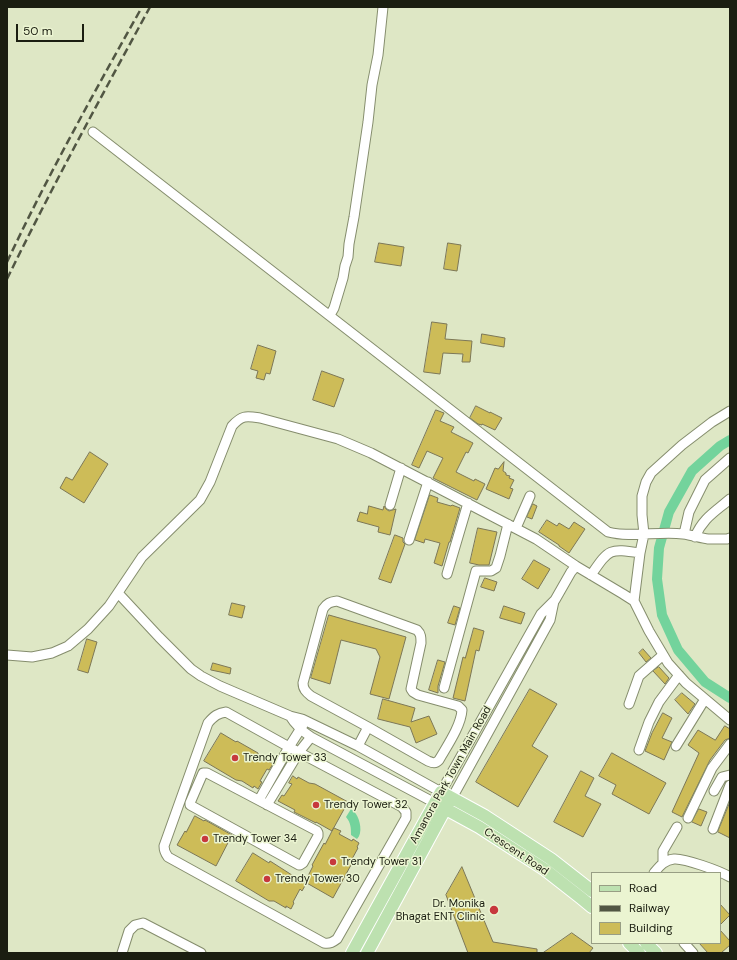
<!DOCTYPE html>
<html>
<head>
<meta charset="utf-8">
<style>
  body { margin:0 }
  #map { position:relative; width:737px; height:960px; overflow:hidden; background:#dee7c5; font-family:"DM Sans",sans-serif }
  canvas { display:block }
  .frame { position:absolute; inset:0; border:8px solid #1b1e11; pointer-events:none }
  .legend { position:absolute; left:591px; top:872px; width:130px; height:72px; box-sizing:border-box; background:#ebf4d1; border:1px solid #989e84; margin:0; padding:5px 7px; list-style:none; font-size:12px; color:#1b1e11 }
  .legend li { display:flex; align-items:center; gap:8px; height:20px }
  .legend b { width:20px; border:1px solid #989e84 }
  .scale { position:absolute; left:16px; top:24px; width:68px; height:18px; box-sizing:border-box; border:2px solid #1b1e11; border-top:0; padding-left:5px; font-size:12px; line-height:14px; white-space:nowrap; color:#1b1e11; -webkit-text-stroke:3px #ebf4d1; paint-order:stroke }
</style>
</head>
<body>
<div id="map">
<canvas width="737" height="960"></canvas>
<div class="frame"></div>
<ul class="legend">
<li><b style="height:5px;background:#bde1b0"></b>Road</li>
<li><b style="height:5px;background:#515643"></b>Railway</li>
<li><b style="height:11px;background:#cdbc58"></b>Building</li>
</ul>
<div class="scale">50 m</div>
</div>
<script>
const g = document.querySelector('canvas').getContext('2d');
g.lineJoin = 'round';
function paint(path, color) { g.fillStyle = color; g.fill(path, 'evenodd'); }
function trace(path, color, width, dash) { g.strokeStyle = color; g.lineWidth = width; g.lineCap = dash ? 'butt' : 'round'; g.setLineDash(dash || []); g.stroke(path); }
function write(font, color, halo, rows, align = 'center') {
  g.font = font + ' "DM Sans",sans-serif'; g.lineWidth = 3; g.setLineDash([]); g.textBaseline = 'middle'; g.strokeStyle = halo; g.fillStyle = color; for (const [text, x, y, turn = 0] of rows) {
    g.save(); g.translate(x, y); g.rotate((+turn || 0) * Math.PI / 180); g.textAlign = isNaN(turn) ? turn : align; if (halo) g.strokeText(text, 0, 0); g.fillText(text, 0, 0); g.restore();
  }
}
const water = new Path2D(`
  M351 809C353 811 355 812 356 814 360 820 363 833 357 839L351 835C351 828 351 823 346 817Z`);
const canal = new Path2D(`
  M730 440 720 446 692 471 669 512 659 548 657 579 662 615 678 650 705 682 730 698`);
const building = new Path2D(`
  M379 243 404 247 401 266 375 262Z
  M448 243 461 245 457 271 444 269Z
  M432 322 447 324 445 339 472 341 470 362H462L463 354 443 353 440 374 424 372Z
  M482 334 505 338 504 347 481 343Z
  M258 345 276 351 270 374 266 373 264 380 256 378 258 371 251 369Z
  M322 371 344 379 334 407 313 400Z
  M476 406 490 413V412L502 418 495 430 482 424V425L478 424 470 418Z
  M436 410 444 413 440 421 454 427 451 432 473 443 468 453 466 452 456 472 474 481 475 479 485 484 477 500 433 478 443 458 427 451 419 468 412 465Z
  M90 452 108 464 84 503 60 488 66 477 72 480Z
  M504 462 503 471 506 473V475L510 476 509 478 514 480 510 488 513 489 509 499 486 489 495 468 498 469Z
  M430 495 438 498 437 502 451 506 452 505 460 508 450 542H449L442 566 434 563 440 543 425 539 424 543 415 540Z
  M533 504 537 506 532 519 527 517Z
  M369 506 383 510 384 506 386 509 389 511 396 509 390 535 378 532 379 527 357 521 360 512 367 514Z
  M547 520 557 526 559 523 569 529 574 522 585 529 569 553 559 546V545L539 532Z
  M478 528 497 532 489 565H479L470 563Z
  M395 535 403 538V542L405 544 391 583 379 579Z
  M534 560 550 569 538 589 522 579Z
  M485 578 497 582 494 591 481 587Z
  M232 603 245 606 242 618 229 615Z
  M454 606 460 608 455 625 448 623Z
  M504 606 525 613 521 624 500 618Z
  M329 615 406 637 389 699 370 694 380 657 376 649 341 640 330 684 311 678Z
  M474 628 484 631 479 651 476 650 465 701 453 698 463 657 465 658Z
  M87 639 97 642 88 673 78 670Z
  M643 649 651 658 646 662 639 653Z
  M438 660 445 662 438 686V693L429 690Z
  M213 663 231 668 230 674 211 670Z
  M659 667 669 678 665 684 653 671Z
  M530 689 557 704 532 746 548 756 518 807 476 782Z
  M682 693 695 704 688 714 675 700Z
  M383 699 415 708 411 722 429 716 437 734 416 743 410 727 378 719Z
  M663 713 672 718 662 738 672 742 664 760 645 751 652 733Z
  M725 726 730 729V738L725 740 710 760 682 817 672 812 699 753 688 745 698 730 715 740Z
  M221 733 236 742 237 741 258 753V754L273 764 269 770 267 769 260 781 262 782 258 789 254 786 253 788 242 781 236 780 204 761Z
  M612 753 666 783 649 814 612 794 616 785 599 776Z
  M581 771 594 778 585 796 601 804 583 837 554 822Z
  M293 776 297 779 298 777 309 783 315 784 348 802 332 831 316 822V823L294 812 295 810 278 801 282 795 284 796 292 784 289 783Z
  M730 802V838L718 832Z
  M699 809 707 812 701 826 692 822Z
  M195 816 204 821 205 820 232 835 216 866 177 845 185 831 186 832Z
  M334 828 341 831 339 834 352 841 353 839 359 843 357 847 358 848 352 859 351 865 333 898 305 882 313 866 312 865 324 843 325 844Z
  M253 853 269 863 270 861 306 884 302 891 300 889 293 902 294 903 291 909 286 906V908L274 901H269L236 881Z
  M462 867 493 942 537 949V953H468L446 895Z
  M720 904 730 915 720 925Z
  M720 930 730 941V945L721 953H708L699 943H720Z
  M572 933 593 948 589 953H543Z`);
const minor = new Path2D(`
  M93 132 608 532C631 538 659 531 683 534 692 535 700 538 708 539 714 539 721 539 727 539L730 538
  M330 315 334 308 343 278 345 266 348 257 349 244 354 217 368 122 372 85 378 55 383 7
  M390 505 401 468
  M516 528 530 496
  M684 534 689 512 705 480 730 458
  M695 537C703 518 715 512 730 499
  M409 540 428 482
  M447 574 468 503
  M591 575C609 549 609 548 640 553
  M118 593 159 637 191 669 201 676 220 686 290 716 302 719 358 746 441 792 541 614 555 600 571 572 576 566
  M634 601 640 553 644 534 642 515V496L646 482 651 473 682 445 712 422 730 411
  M7 655 32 657 52 653 68 646 88 629 109 606 142 557 200 500 210 482 232 426C242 415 246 416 260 418L338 439 371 453 536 539 576 566 623 594 634 601 649 631 668 663 686 683 730 720
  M444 688 476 571H491L496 568 500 556 508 524
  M629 704 639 676 663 655
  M226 712 289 747 402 807 406 812V818L337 939C333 942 330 944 324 943L168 857C165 853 164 851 164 846L208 723C214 716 218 713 226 712Z
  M290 716C296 726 302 731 311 737L435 803
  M358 746 368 727 428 761C433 763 435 764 439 760 447 746 461 726 462 710L458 706 418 695 413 692 411 689 421 643C421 637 421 634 417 630L337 601C330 602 327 603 323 609L303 683C303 689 306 692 311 696L368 727
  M676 746 705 699
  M639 750 649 722 659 702 679 675
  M203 773H207L317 831 318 833V836L303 863 300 865H299L190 805V803Z
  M714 791 722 777 730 775
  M452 798 550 620 554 601
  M259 800 289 747 303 725
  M267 805 299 752 311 737
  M688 818 712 768 730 744
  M713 829 730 785
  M663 863V851L677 827
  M654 873C659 867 664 860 674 859 684 858 720 871 730 877
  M684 943 693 953
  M122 953 129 931 135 925 143 923 201 953`);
const major = new Path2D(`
  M435 803 479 827 544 869 581 898 592 907
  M629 943 639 953
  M646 943 656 953
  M352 953 441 792 485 816 551 859 592 891
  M367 953 449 802`);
const rail = new Path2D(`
  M7 262C48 175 95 91 142 7
  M7 279C52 187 101 97 150 7`);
const markers = [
  [235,758,4,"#c7383d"],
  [316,805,4,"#c7383d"],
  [205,839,4,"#c7383d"],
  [333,862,4,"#c7383d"],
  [267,879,4,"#c7383d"],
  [494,910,5,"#c7383d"]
];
const poiNames = [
  ["Trendy Tower 33",243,758],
  ["Trendy Tower 32",324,805],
  ["Trendy Tower 34",213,839],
  ["Trendy Tower 31",341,862],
  ["Trendy Tower 30",275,879],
  ["Dr. Monika",485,904,"right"],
  ["Bhagat ENT Clinic",485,917,"right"]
];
const streetNames = [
  ["Amanora Park Town Main Road",451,775,-61],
  ["Crescent Road",516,852,34]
];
paint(water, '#73d39c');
trace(canal, '#73d39c', 10);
paint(building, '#cdbc58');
trace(building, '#7c7757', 1);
trace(minor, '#858d6d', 11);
trace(major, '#fff', 14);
trace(minor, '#fff', 9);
trace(major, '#bde1b0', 12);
trace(rail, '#515643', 2.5, [8, 4]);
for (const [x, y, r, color] of markers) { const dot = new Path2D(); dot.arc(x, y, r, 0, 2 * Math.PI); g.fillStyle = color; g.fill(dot); trace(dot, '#ebf4d1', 1.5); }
write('11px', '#1b1e11', '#ebf4d1', poiNames, 'left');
write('11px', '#1b1e11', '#ebf4d1', streetNames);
</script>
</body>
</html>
